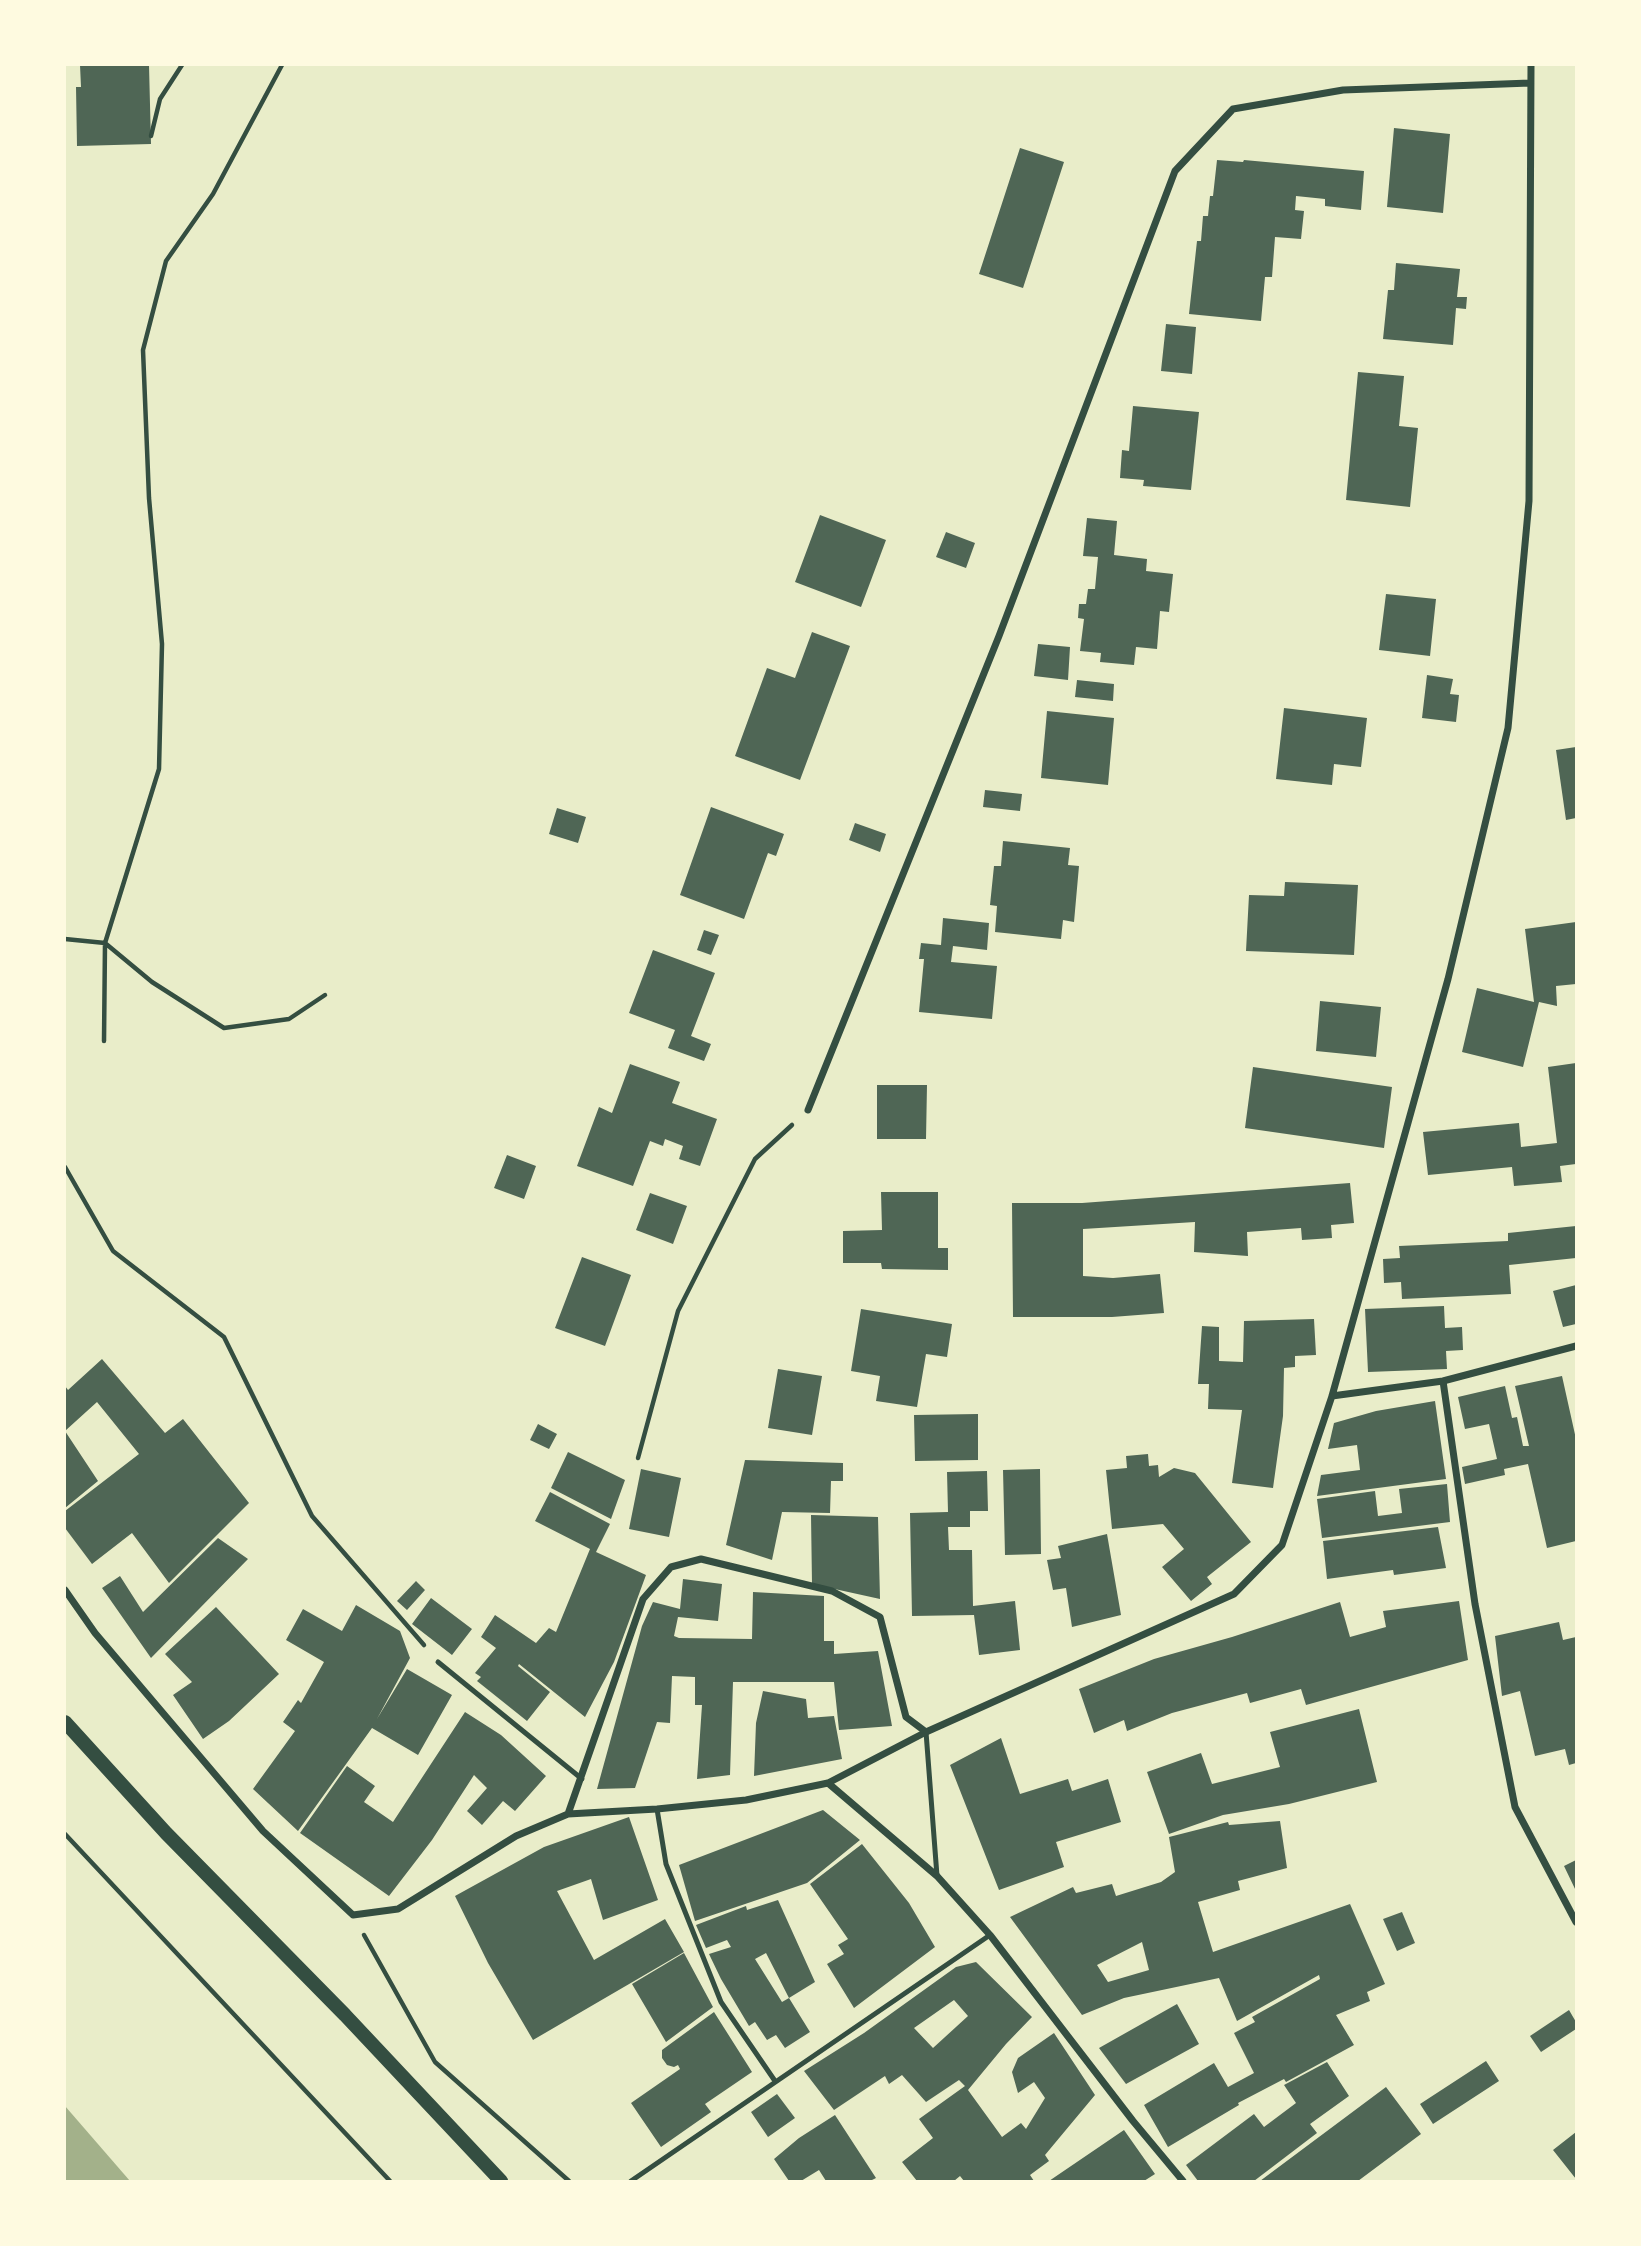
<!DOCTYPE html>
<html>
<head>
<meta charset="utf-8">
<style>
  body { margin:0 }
  #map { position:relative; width:1641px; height:2246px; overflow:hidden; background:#e9edc9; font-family:"Asap Condensed",sans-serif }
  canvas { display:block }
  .frame { position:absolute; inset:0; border:66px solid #fefae0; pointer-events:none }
</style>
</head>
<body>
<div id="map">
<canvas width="1641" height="2246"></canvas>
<div class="frame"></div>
</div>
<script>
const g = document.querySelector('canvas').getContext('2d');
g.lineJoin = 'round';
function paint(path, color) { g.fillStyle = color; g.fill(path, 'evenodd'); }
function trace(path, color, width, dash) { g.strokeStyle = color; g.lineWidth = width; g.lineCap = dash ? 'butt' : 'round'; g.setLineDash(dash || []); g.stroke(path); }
const water = new Path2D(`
  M65 2106 130 2181H65Z`);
const building = new Path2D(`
  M80 65H149L151 144 77 146 76 87H81Z
  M1394 128 1450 134 1443 213 1387 207Z
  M1020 148 1064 162 1023 288 979 274Z
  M1217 160 1243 162 1244 160 1364 171 1361 210 1325 206V199L1296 196 1295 210 1304 211 1301 239 1275 237 1272 277H1265L1261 321 1189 314 1197 241H1201L1203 216H1208L1210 196H1213Z
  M1396 263 1460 269 1457 297H1467L1466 309 1456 308 1453 345 1383 339 1388 290H1394Z
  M1166 324 1196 327 1192 374 1161 371Z
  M1358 372 1404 376 1399 426 1418 428 1410 507 1346 500Z
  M1133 406 1199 412 1191 490 1143 486 1144 480 1120 478 1122 450 1129 451Z
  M820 515 886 540 861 607 795 582Z
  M1087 518 1117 521 1114 555 1147 559 1146 571 1173 574 1169 612 1160 611 1157 649 1136 647 1134 665 1100 662 1101 653 1080 651 1084 619 1078 618 1079 604H1086L1088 589H1095L1098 557 1083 556Z
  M946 532 975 543 966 568 936 557Z
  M1386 594 1436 599 1430 656 1379 650Z
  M812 632 850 646 800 780 735 756 767 668 795 678Z
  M1038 644 1070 647 1068 680 1034 676Z
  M1427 675 1453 679 1450 694 1459 695 1456 722 1422 718Z
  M1077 680 1114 684 1113 701 1075 697Z
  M1284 708 1367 718 1361 767 1334 764 1332 785 1276 779Z
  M1047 711 1114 718 1108 785 1041 778Z
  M1576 747V818L1566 820 1556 750Z
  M985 790 1022 794 1020 811 983 807Z
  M711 807 784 834 776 856 768 853 744 919 680 895Z
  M557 808 586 817 578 843 549 834Z
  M855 823 886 834 880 852 849 840Z
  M1003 841 1070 848 1068 865 1079 866 1074 922 1063 920 1061 939 995 932 997 906 990 905 994 866H1001Z
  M1285 882 1358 885 1354 955 1246 951 1249 895 1284 896Z
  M943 918 989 923 987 950 953 946 951 962 997 966 992 1019 919 1012 924 959H919L921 943 941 945Z
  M1576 922V984L1556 986 1557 1006 1539 1002 1523 1067 1462 1052 1477 988 1534 1002 1525 929Z
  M704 930 719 935 711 955 697 950Z
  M653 950 715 973 691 1036 711 1044 704 1061 668 1048 675 1030 629 1013Z
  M1320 1001 1381 1007 1376 1057 1316 1051Z
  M1576 1063V1164L1560 1166 1562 1182 1514 1186 1512 1167 1428 1175 1423 1132 1519 1123 1521 1147 1557 1143 1548 1067Z
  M630 1064 680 1082 672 1103 717 1119 700 1166 679 1159 683 1146 665 1139 663 1146 650 1141 633 1186 577 1166 599 1107 612 1113Z
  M1253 1067 1392 1087 1384 1148 1245 1128Z
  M877 1085H927L926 1139H877Z
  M507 1155 536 1166 524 1199 494 1188Z
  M1350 1183 1354 1223 1331 1225 1332 1238 1302 1240 1301 1228 1247 1232 1248 1256 1194 1252 1195 1222 1083 1229V1276L1113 1278 1160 1274 1164 1313 1112 1317H1013L1012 1203H1082Z
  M881 1192H938V1248H948V1270L882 1269 881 1263H843V1231L882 1230Z
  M650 1193 687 1206 673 1244 636 1230Z
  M1576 1226V1258L1509 1265 1511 1294 1402 1299 1401 1282 1384 1283 1383 1259 1400 1258 1399 1246 1508 1241V1233Z
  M582 1257 631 1275 605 1346 555 1328Z
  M1576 1285V1324L1563 1327 1553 1291Z
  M1444 1306 1445 1328 1462 1327 1463 1350 1446 1351 1447 1369 1368 1372 1365 1309Z
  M861 1309 952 1324 947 1357 926 1354 917 1407 876 1401 880 1376 851 1371Z
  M1314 1319 1316 1355 1295 1356V1367L1284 1368 1283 1416 1273 1488 1232 1483 1242 1410 1208 1409 1209 1384H1198L1202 1326 1219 1327V1361L1243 1362 1244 1321Z
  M102 1359 165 1433 183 1419 249 1503 169 1583 132 1533 92 1564 65 1528V1511L139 1454 97 1402 65 1431 98 1481 65 1508V1386L68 1390Z
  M778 1369 822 1376 812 1435 768 1428Z
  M1562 1376 1576 1439V1541L1547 1548 1528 1464 1504 1469 1505 1475 1465 1484 1462 1467 1497 1459 1489 1424 1465 1429 1458 1397 1505 1386 1512 1418 1517 1417 1523 1446H1529L1515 1386Z
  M1435 1401 1446 1479 1317 1496 1321 1475 1360 1470 1357 1445 1328 1449 1334 1423 1376 1411Z
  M978 1414V1460L915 1461 914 1415Z
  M538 1424 557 1434 549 1449 530 1440Z
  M568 1452 625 1480 611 1519 551 1488Z
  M1148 1454 1149 1466 1158 1465 1159 1477 1174 1468 1195 1473 1251 1542 1207 1577 1212 1584 1191 1601 1162 1567 1184 1549 1163 1524 1112 1529 1106 1470 1127 1468 1126 1456Z
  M745 1460 843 1463V1481H831L830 1513 782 1512 772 1560 726 1545Z
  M641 1469 681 1478 669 1537 629 1529Z
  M1040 1469 1041 1554 1005 1555 1003 1470Z
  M987 1471 988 1511H970V1527H948L949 1550H972L973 1606 1015 1601 1020 1650 979 1655 974 1615 912 1616 910 1513 948 1512 947 1472Z
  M1447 1484 1450 1522 1322 1538 1317 1499 1375 1491 1378 1516 1402 1513 1399 1489Z
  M550 1492 610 1524 596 1552 646 1575 614 1662 585 1717 519 1664 518 1666 550 1692 527 1721 477 1681 481 1677 475 1673 496 1648 481 1637 495 1615 536 1643 549 1628 556 1632 590 1549 535 1521Z
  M811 1515 878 1517 880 1599 812 1584Z
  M1438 1527 1446 1568 1394 1575 1393 1570 1327 1579 1323 1541Z
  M1107 1534 1121 1615 1072 1627 1066 1588 1053 1590 1047 1560 1061 1558 1058 1546Z
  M218 1538 248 1559 151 1658 102 1588 120 1576 143 1612Z
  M683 1579 722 1584 718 1621 678 1617 674 1636 679 1638 752 1639 753 1592 824 1596V1641H834V1654L878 1651 892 1726 839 1730 834 1682H733L730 1775 697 1779 702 1705H695V1677L672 1676 670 1723 657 1722 635 1788 597 1789 642 1626 653 1602 680 1609Z
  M416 1581 425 1590 407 1610 397 1601Z
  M431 1598 472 1629 452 1655 412 1624Z
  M1459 1601 1468 1660 1306 1705 1301 1689 1250 1703 1247 1693 1172 1713 1127 1731 1124 1720 1094 1733 1079 1689 1154 1659 1232 1637 1340 1602 1350 1637 1386 1627 1383 1611Z
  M356 1605 400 1631 410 1658 377 1719 407 1669 452 1695 418 1755 372 1728 298 1831 253 1789 295 1731 283 1722 298 1700 301 1703 324 1662 286 1640 303 1609 342 1631Z
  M216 1607 279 1674 229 1721 203 1739 173 1695 192 1682 165 1654Z
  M1559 1622 1563 1640 1576 1637V1763L1569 1765 1565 1749 1535 1756 1520 1691 1502 1696 1495 1636Z
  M763 1691 806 1699 808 1718 834 1716 842 1759 754 1776 756 1723Z
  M1359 1709 1377 1782 1289 1804 1223 1815 1169 1834 1147 1772 1201 1753 1212 1784 1280 1767 1270 1732Z
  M465 1712 501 1735 546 1776 515 1811 503 1801 482 1825 467 1811 487 1788 474 1775 432 1840 389 1896 300 1833 347 1766 375 1786 364 1802 393 1822Z
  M1001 1738 1020 1794 1068 1779 1072 1791 1108 1779 1121 1822 1056 1842 1064 1867 999 1890 950 1765Z
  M823 1810 860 1840 807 1883 695 1921 679 1865Z
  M629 1817 658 1900 603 1920 591 1879 557 1891 594 1960 665 1919 684 1952 533 2040 488 1963 455 1896 544 1847Z
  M1280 1821 1287 1868 1238 1881 1240 1890 1198 1902 1213 1952 1350 1904 1385 1984 1367 1992 1370 2001 1336 2015 1354 2045 1286 2082 1284 2079 1238 2103 1239 2105 1168 2147 1144 2105 1214 2063 1228 2087 1254 2073 1234 2033 1255 2022 1252 2017 1320 1979 1319 1975 1237 2021 1219 1978 1124 1998 1082 2015 1010 1917 1073 1887 1076 1893 1112 1884 1116 1896 1161 1882 1175 1872 1169 1837 1228 1822 1229 1825ZM1142 1942 1149 1970 1108 1982 1097 1965Z
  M862 1844 909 1903 935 1947 854 2008 827 1964 844 1954 838 1945 848 1939 810 1884Z
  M1576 1860V1891L1564 1866Z
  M778 1900 815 1982 789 1998 766 1953 755 1959 782 2002 789 1998 810 2032 785 2048 776 2035 767 2040 755 2022 749 2026 721 1979 709 1954 731 1947 727 1940 706 1948 696 1925 746 1906 747 1910Z
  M1402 1912 1415 1943 1397 1951 1383 1919Z
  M684 1953 713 2007 666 2042 632 1984Z
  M976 1962 1032 2017 1006 2044 968 2090 1002 2137 1021 2123 1026 2129 1045 2098 1034 2082 1018 2093 1012 2072 1018 2058 1054 2033 1095 2095 1045 2155 1049 2161 1030 2175 1034 2181H964L960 2176 954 2181H917L902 2162 933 2138 919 2119 965 2086 959 2080 926 2102 902 2075 889 2084 885 2076 834 2110 804 2071 864 2033 956 1967ZM954 2000 968 2016 933 2048 914 2028Z
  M1177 2004 1199 2044 1126 2084 1099 2048Z
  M1569 2010 1576 2022V2029L1541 2052 1530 2036Z
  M714 2012 752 2072 705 2104 711 2112 661 2147 631 2103 680 2069 678 2065 674 2067 667 2065 662 2058V2050Z
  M1486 2061 1499 2081 1433 2124 1420 2104Z
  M1327 2062 1349 2096 1310 2124 1317 2133 1254 2181H1198L1186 2165 1254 2114 1264 2127 1296 2103 1284 2085Z
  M1386 2087 1421 2134 1358 2181H1260Z
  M777 2094 795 2118 768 2137 751 2112Z
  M835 2115 876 2178 870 2181H826L819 2170 801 2181H789L774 2159 799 2138Z
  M1124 2130 1155 2174 1144 2181H1049Z
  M1576 2132V2179L1553 2150Z`);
const path = new Path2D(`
  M151 136 160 99 182 65
  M65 939 105 943 152 982 224 1028 289 1019 325 995
  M104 1041 105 943 159 769 162 644 149 498 143 350 166 261 213 194 282 65
  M65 1167 113 1251 224 1337 312 1516 424 1645
  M638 1458 678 1311 755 1159 792 1125
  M65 1834 390 2181
  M364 1935 435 2062 569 2181`);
const service = new Path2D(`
  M438 1662 582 1779
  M926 1732 937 1876
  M657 1809 666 1864 721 2002 775 2081
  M631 2181 990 1935`);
const minor = new Path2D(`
  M808 1110 999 636 1175 171 1233 109 1343 90 1530 83
  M1443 1381 1475 1604 1515 1807 1576 1922
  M1332 1396 1443 1381 1576 1346
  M65 1590 95 1633 263 1831 353 1915 398 1909 516 1836 568 1814 657 1809 746 1800 828 1783 926 1732 1234 1594 1282 1545 1332 1396 1448 979 1508 728 1529 501 1531 65
  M828 1783 937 1876 990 1935 1133 2121 1183 2181
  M568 1814 643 1599 671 1567 701 1559 832 1591 880 1617 906 1717 926 1732`);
const secondary = new Path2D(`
  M65 1722 166 1833 345 2015 501 2181`);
paint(water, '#a3b18a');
paint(building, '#4f6655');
trace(path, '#344e41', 4.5);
trace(service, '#344e41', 5);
trace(minor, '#344e41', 7);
trace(secondary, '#344e41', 14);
</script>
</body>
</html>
